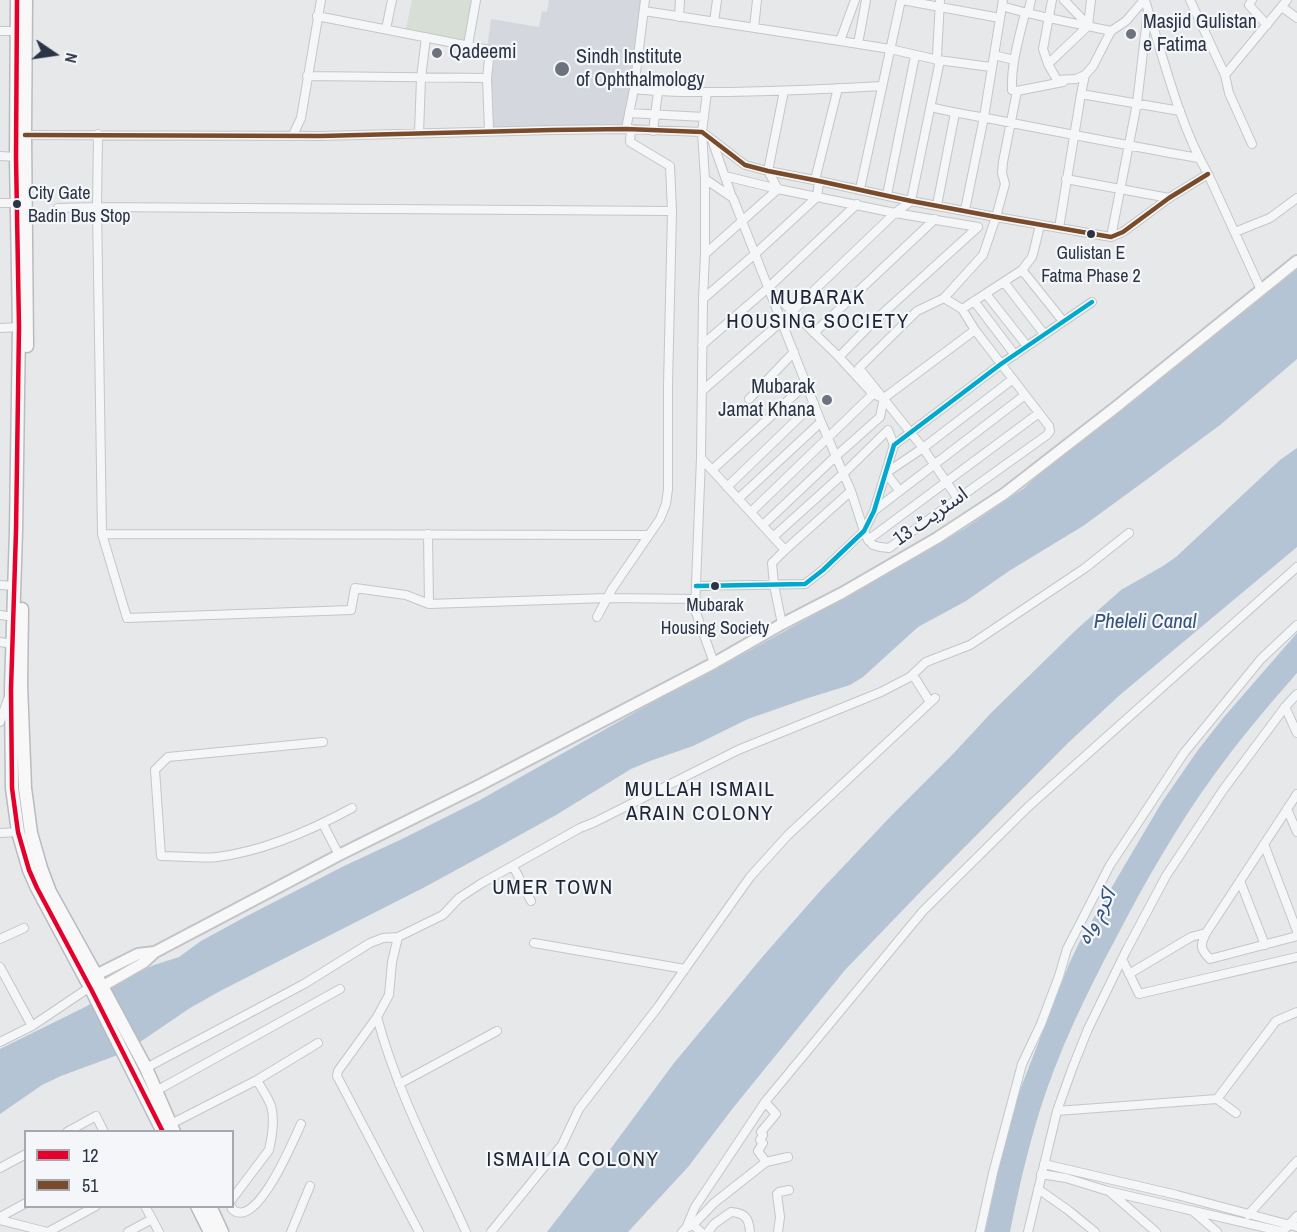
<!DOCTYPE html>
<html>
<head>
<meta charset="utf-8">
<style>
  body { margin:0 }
  #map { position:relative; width:1297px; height:1232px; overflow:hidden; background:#e6e8ea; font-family:"Archivo Narrow",sans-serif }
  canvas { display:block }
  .legend { position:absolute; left:24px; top:1130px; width:210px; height:78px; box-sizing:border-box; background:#f4f6f9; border:2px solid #a4a8b1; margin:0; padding:8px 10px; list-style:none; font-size:18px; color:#2b3445 }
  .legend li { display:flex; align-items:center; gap:12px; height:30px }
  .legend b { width:30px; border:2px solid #a4a8b1 }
  .north { position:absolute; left:24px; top:24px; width:60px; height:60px; -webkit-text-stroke:4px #f4f6f9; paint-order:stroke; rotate:103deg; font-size:16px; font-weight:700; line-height:24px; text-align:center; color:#2b3445 }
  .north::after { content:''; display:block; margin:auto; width:21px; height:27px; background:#2b3445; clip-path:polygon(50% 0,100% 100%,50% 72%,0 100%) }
</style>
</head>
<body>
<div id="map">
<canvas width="1297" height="1232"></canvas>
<ul class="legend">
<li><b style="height:8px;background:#e4002b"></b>12</li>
<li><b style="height:8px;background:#7a4b2a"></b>51</li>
</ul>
<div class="north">N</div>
</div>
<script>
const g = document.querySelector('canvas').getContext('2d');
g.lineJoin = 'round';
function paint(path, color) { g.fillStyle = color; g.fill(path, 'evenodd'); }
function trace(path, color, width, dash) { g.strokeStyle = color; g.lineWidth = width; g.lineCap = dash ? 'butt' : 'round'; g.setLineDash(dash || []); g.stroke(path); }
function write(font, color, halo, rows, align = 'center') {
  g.font = font + ' "Archivo Narrow","Noto Sans Arabic",sans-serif'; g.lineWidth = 4.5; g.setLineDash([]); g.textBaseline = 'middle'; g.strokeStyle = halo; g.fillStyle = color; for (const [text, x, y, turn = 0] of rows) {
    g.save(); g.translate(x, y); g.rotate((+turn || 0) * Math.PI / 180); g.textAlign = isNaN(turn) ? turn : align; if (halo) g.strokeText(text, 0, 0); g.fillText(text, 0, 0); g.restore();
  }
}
const built = new Path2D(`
  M549 0H645L626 129 489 131 487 49 491 19 539 27 542 11 547 12Z`);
const green = new Path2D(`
  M412 0H473L466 40 406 29Z`);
const water = new Path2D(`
  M1297 267V359L1220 425 1146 480 1083 526 1009 571 966 601 918 627 863 677 850 685 805 699 748 719 693 746 650 761 631 769 556 815 491 851 423 888 222 990 190 1008 143 1040 115 1056 61 1076 42 1085 0 1114V1049L87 1006 118 984 137 973 154 965 179 957 201 941 245 917 344 866 402 839 480 800 657 700 700 678 870 584 964 529 1023 489 1065 452Z
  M1297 448V547L1121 694 1068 743 926 886 845 970 733 1108 688 1167 628 1232H547L595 1170 674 1063 764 955 821 890 891 816 952 755 992 712 1077 629 1121 590 1163 566 1176 557 1280 460Z
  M1297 633V673C1268 706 1240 739 1214 775 1177 826 1145 882 1116 938 1086 994 1058 1052 1039 1113 1027 1152 1018 1192 1010 1232H985L1006 1134 1020 1090 1069 964 1080 941 1162 802 1198 750 1224 717Z`);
const minor = new Path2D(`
  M902 0 1000 18
  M1052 0 1043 49 1048 64 1057 80 1076 79 1085 75 1093 66 1111 31 1126 21 1144 0
  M1064 0 1088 25
  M1190 0 1225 75 1229 93 1252 144
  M1252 0 1249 5 1267 25
  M1002 6C1037 17 1075 23 1111 31
  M1282 7 1297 18
  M1148 10C1165 63 1180 126 1208 174L1261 290
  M644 11 840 41 890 49 938 60 991 67
  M1025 13C1019 38 1011 64 1012 90L1017 91 1063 82
  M1028 13 1031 0
  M317 16 490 50 487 78 489 131
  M679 17 680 0
  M714 22 717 0
  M754 28 757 0
  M386 29 392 0
  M0 31H17
  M840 41 855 0
  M858 44 866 0
  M468 45 476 0
  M994 55 1014 60
  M1048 64 1088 26 1091 0
  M1225 75 1287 0
  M307 76 487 78
  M634 89C666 93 698 92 730 92 781 91 832 89 882 86
  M707 92 702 132 705 179 733 198 821 422 851 491 864 531 868 540 873 545 880 547 889 548 1047 435 1050 431 1049 426 975 330 962 309 944 298
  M1081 94 1180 111
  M931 107C957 114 985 117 1012 123 1074 135 1136 147 1198 158
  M629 113 704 117
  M626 129 634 89 645 0
  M653 131 658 92
  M419 133 421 78 426 37
  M98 134 97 207 102 534 127 618 351 610 355 588 406 595 429 604
  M25 135 321 136 552 130 626 129 702 132 745 165 768 171 819 181 911 201 996 217 1111 237 1123 232 1169 198 1208 174
  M293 135 301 118 321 0
  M712 140 732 197
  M0 156 16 157
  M725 176 778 189 895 213 978 227
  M705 179V254L703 299 701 458 695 610 714 663
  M1066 179 1169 198
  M815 180 838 88
  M860 189 901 0
  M887 195 915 56
  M0 203H17
  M937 205 955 113
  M58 208 97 207 672 211
  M965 210 984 117 1003 0
  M1059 228 1081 94 1085 75
  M1235 232 1270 218 1297 198
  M1111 237 1137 103 1148 10 1145 0
  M705 254 778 189 768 171 784 91
  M1022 270 1063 321
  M1004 282 1044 334
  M771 291 839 357 873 394
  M986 294 1027 346
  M703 299 755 254 817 197 819 181
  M974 301 1015 355
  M962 309 1022 270 1032 257 1034 250 1040 225
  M0 328 22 327
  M814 333 935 219
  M702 345 768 288 857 204
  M839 357 871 324 978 227
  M702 391 782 321 895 213 911 201 939 65 937 56 940 0
  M749 399 794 352
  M701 458 785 550
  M712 470 806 384
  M727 487 814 403
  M899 490 886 473 923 448 1013 379
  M738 499 821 422
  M958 499 923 448 859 368 917 311 944 298 983 255 996 217 1005 184 1002 173 1003 162 1017 91
  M875 510 1025 395
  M751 512 873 394 883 398
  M763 525 835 457 880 417 884 398 975 330
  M102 534 649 535
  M428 534 429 604 607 598 695 599
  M773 537 843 474 888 430 894 445
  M868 540 1039 413
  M0 585 15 586
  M696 586 805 584 823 570 864 531 874 511 894 445 1001 364 1092 302
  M0 615 14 617
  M597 617 612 589 660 519 666 504 668 489V385L672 211 670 166 630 142 631 129
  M782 624 774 585 772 563 785 550 851 491
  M0 642 12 644
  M913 675 930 702
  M1285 707 1297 733
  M0 722 8 699
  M323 742 168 757 155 770 161 856C180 856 199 859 217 857 265 851 310 831 352 808
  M1297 794 1206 933C1200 945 1200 949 1210 959L1297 936
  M1287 809 1297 832
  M323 824 339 855
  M0 833 18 832
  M1264 844 1297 931
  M513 866 531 901
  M1240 881 1265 945
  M398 937 392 962 389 995 377 1017C397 1092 434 1161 466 1232
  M0 939 24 928
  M534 943 685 969
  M1122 959 1139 994 1297 957
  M0 967 32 1026
  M1129 974 1191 937 1206 933
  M377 1017 338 1071 337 1076 419 1232
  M0 1042 32 1026 90 987
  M146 1068 304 984 370 943 383 938 398 937 443 915 459 898 482 883 580 828 595 822 738 750 881 692 910 677 926 662 970 645 1085 568 1129 533
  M399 1084 497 1031
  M156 1091 340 989
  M1217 1099 1276 1021 1297 1012
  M765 1102 776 1114 761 1132 763 1135 760 1140 763 1143 758 1151 766 1162
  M1057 1111 1217 1099 1236 1113
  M171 1124 257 1080 318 1043
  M67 1132 96 1116 104 1132
  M1044 1164 1177 1195 1297 1227
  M0 1168 26 1154
  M1041 1174 1066 1178 1108 1191 1284 1232
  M1038 1189 1068 1210 1095 1232
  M1110 1192 1156 1232
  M232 1199 269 1150C272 1137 275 1119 271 1106 268 1097 261 1088 257 1080
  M145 1206 159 1232
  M231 1206 232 1209C256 1232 294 1139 301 1124
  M1194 1212 1217 1232
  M1248 1215 1297 1161
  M0 1217 26 1203
  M0 1220 47 1232
  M693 1225 701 1232
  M686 1228 695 1207 765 1102 923 911 1028 807 1297 567
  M1286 1228 1297 1216
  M48 1232 96 1206
  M128 1232 152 1219
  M291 1232 310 1186
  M491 1232 562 1145 579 1109 658 1007 750 877 788 835 935 698
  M682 1232 686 1228 693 1225 714 1203 766 1162 788 1157
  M708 1232 714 1224 731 1212C745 1213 749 1218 750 1232
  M778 1232 780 1217 777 1194 779 1192 789 1190
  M980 1232 993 1173 1022 1064 1041 1024 1059 976 1067 949 1110 865 1184 753 1261 659 1297 625
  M1028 1232 1057 1111 1072 1069 1088 1029 1126 951 1166 876 1223 790 1285 707 1297 694`);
const major = new Path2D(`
  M96 975 138 954 155 952
  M103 986 143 963 155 952 339 855 478 786 714 663 782 624 842 593 937 538 1004 494 1116 407 1297 261`);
const highway = new Path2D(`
  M17 0 16 157 19 327 16 531 11 689 12 788 18 832 29 870 37 888 92 991 163 1132
  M26 0 25 135 27 346
  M22 609 21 685 25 788 31 833 41 868 50 892 96 975 146 1068 174 1132
  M197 1206 210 1232
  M210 1206 222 1232`);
const bus1 = new Path2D(`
  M17 0 16 157 19 327 16 531 11 689 12 788 18 832 29 870 37 888 92 991 163 1132`);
const bus2 = new Path2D(`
  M25 135 321 136 552 130 626 129 702 132 745 165 768 171 819 181 911 201 996 217 1111 237 1123 232 1169 198 1208 174`);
const bus3 = new Path2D(`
  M696 586 805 584 823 570 864 531 874 511 894 445 1001 364 1092 302`);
const markers = [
  [1131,34,6,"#6c737f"],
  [437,53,6,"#6c737f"],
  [562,69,8,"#6c737f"],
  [17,204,5,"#2b3445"],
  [1091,234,5,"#2b3445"],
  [827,400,6,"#6c737f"],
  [715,586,5,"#2b3445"]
];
const busNames = [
  ["City Gate",28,194,"left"],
  ["Badin Bus Stop",28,217,"left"],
  ["Gulistan E",1091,254],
  ["Fatma Phase 2",1091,277],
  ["Mubarak",715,606],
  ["Housing Society",715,629]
];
const poiNames = [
  ["Masjid Gulistan",1143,23],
  ["e Fatima",1143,46],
  ["Qadeemi",449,53],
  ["Sindh Institute",576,58],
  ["of Ophthalmology",576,81],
  ["Mubarak",815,388,"right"],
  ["Jamat Khana",815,411,"right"]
];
const streetNames = [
  ["اسٹریٹ 13",931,517,-35]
];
const neighbourhoodNames = [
  ["MUBARAK",818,298],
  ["HOUSING SOCIETY",818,322],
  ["MULLAH ISMAIL",700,790],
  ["ARAIN COLONY",700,814],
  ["UMER TOWN",553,888],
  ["ISMAILIA COLONY",573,1160]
];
const waterNames = [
  ["Pheleli Canal",1145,622],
  ["اکرم واہ",1097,917,-62]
];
paint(built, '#d4d7dd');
paint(green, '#d6ded6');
paint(water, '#b4c4d5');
trace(minor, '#c4c6c8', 10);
trace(major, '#c2c5c8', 14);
trace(highway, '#b8bbbf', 15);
trace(minor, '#f5f6f7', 8);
trace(major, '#f8f8f8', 10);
trace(highway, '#f8f8f8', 12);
trace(bus1, '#e4002b', 4.5);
trace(bus2, '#7a4b2a', 4.5);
trace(bus3, '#00a9ce', 4.5);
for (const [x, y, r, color] of markers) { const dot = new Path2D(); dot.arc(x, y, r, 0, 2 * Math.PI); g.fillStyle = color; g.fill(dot); trace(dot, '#f4f6f9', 2); }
write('18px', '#2b3445', '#f4f6f9', busNames);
write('20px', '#2b3445', '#f4f6f9', poiNames, 'left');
write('20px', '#2b3445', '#f4f6f9', streetNames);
g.letterSpacing = '1.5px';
write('21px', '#1d2536', '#f4f6f9', neighbourhoodNames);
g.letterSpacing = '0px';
write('italic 21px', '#34527a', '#f4f6f9', waterNames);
</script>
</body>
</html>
